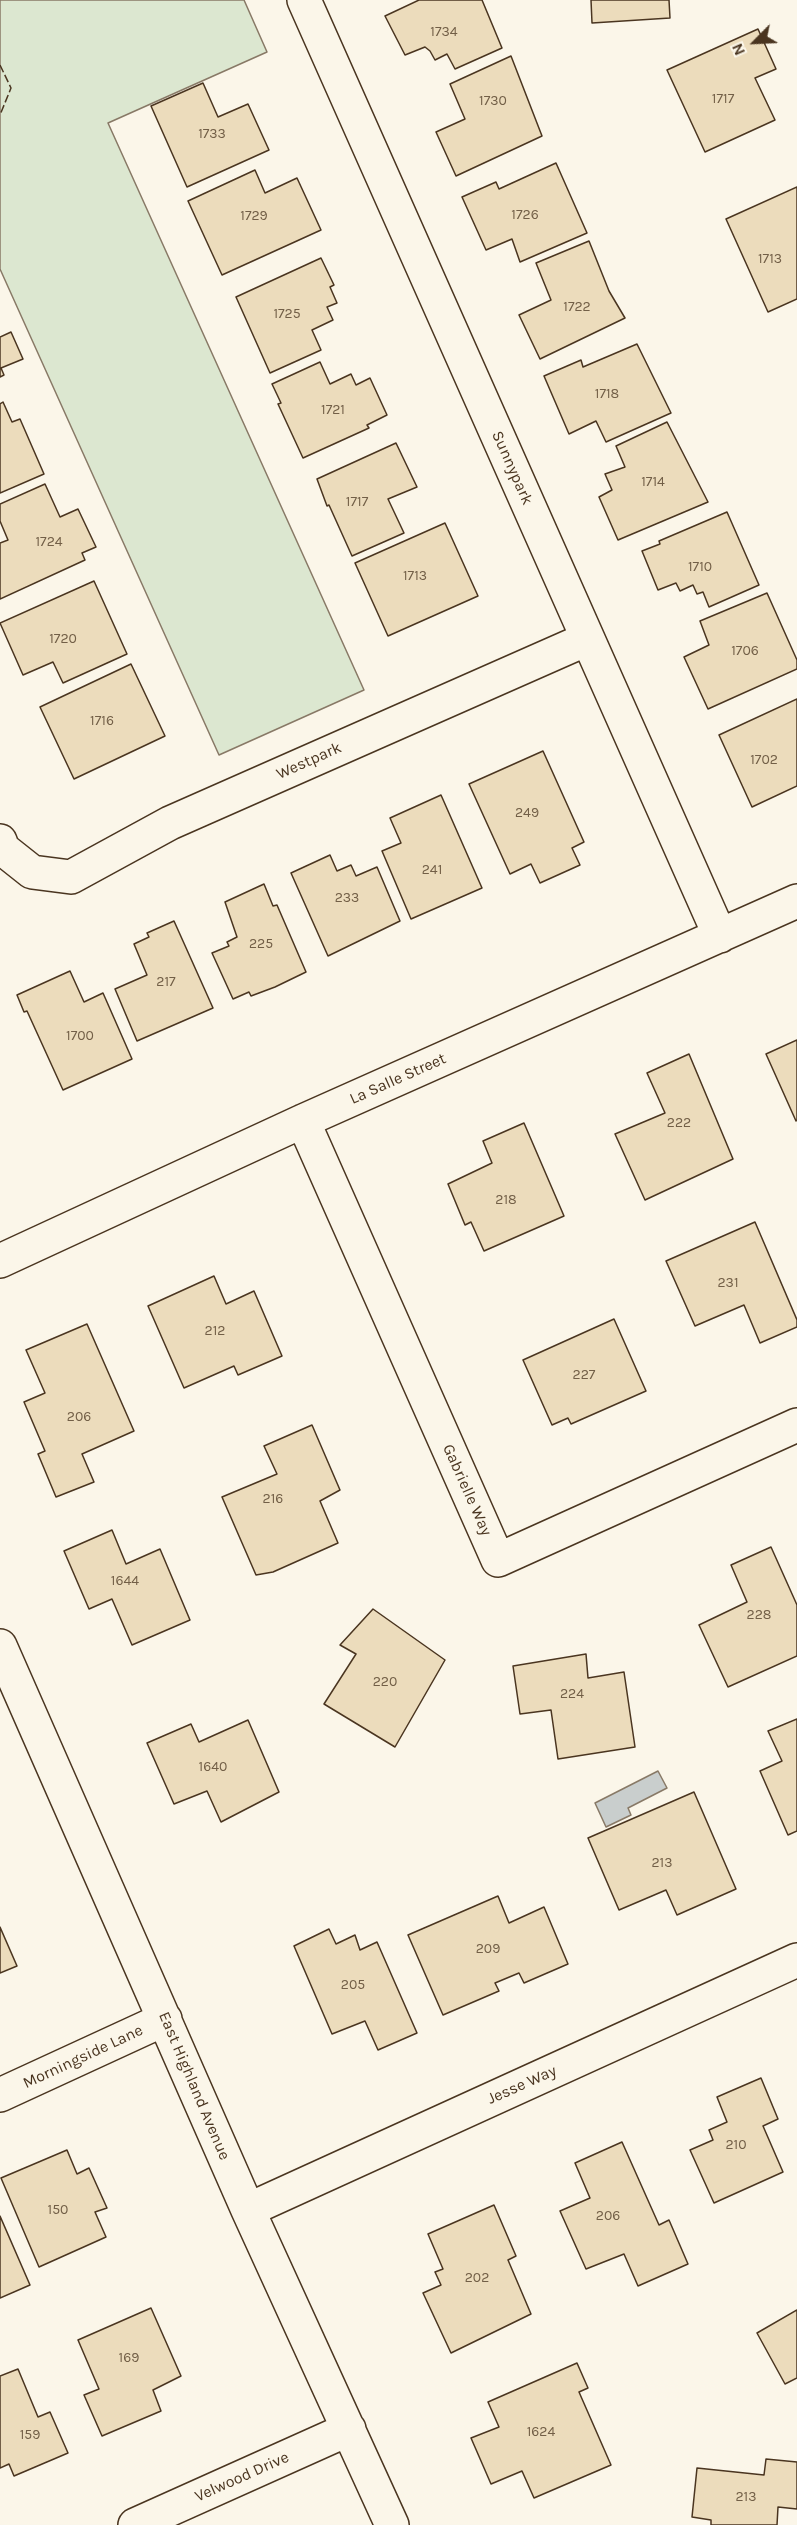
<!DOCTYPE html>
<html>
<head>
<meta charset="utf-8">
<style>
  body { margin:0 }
  #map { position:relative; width:797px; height:2525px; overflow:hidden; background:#fbf6e9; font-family:Karla,sans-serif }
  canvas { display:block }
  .north { position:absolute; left:725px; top:12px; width:60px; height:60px; -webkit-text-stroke:4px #fbf6e9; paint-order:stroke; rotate:246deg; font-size:16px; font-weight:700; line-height:24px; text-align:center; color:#4a3520 }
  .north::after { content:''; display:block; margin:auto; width:21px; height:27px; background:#4a3520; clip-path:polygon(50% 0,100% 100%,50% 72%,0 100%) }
</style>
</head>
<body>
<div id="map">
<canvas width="797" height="2525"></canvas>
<div class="north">N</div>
</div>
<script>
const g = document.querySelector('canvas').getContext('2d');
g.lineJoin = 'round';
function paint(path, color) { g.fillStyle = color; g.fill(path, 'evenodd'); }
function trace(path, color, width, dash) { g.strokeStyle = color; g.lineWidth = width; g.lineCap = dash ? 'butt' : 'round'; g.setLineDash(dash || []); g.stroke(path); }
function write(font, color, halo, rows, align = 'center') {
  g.font = font + ' Karla,sans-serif'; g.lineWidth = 4.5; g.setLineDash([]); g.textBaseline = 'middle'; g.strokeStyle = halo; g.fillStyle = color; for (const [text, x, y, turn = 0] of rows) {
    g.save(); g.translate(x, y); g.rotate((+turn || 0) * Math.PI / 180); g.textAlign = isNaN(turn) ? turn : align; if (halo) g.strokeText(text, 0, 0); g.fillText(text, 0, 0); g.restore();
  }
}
const green = new Path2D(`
  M0 0H244L267 52 108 123 364 690 219 755 0 269Z`);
const water = new Path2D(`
  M658 1771 667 1788 628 1808 631 1815 606 1827 595 1803Z`);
const building = new Path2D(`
  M419 0H482L502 48 455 69 447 54 435 60 430 51 425 47 405 55 385 16Z
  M591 0H669L670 18 592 23Z
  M758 29 776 69 755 78 775 120 705 152 667 70Z
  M511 56 542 136 456 176 436 132 465 119 450 84Z
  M203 83 218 117 248 104 269 150 187 187 151 106Z
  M556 163 587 233 520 262 512 239 486 250 462 197 496 182 499 189Z
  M255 170 265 193 297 178 321 230 222 275 188 201Z
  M797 187V299L768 312 726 219Z
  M589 241 609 291 625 318 540 359 519 315 551 300 536 263Z
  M321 258 334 285 330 287 337 303 327 307 333 320 312 330 321 350 270 373 236 297Z
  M11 332 23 359 1 368 4 375 0 377V337Z
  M637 344 671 413 606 442 596 421 569 434 544 376 581 360 583 367Z
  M320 362 330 384 351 374 356 385 370 378 387 415 367 425 369 428 303 458 278 404 281 403 272 384Z
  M3 402 12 422 20 419 44 474 0 493V404Z
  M667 422 708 502 618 540 599 497 612 490 605 474 625 467 616 446Z
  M396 443 417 487 388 499 404 533 352 556 329 505 327 506 317 479Z
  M45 484 60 517 78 509 96 547 82 553 85 560 0 599V543L8 540 0 521V504Z
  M727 512 759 585 709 607 703 592 697 594 693 585 680 591 676 583 658 590 642 551 660 544 659 541Z
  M445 523 478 596 388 636 355 563Z
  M94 581 127 654 63 683 53 662 23 675 0 623Z
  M767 593 797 660V669L708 709 684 657 709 645 700 621Z
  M131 664 165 736 74 779 40 707Z
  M797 699V786L752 807 719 735Z
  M543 751 584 842 572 848 580 865 540 883 531 864 510 874 469 784Z
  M441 795 482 888 411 919 382 851 401 843 390 818Z
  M330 855 337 871 351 865 356 876 377 867 400 921 328 956 291 873Z
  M264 884 273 906 277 905 306 972 275 987 251 996 249 992 233 999 212 953 229 946 227 942 237 937 225 902Z
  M174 921 213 1008 137 1041 115 989 147 975 134 944 149 937 147 933Z
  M70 971 84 1002 103 993 132 1059 63 1090 27 1011 24 1012 17 995Z
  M797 1040V1120L796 1121 766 1054Z
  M689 1054 733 1159 645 1200 615 1134 665 1113 647 1073Z
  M524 1123 564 1216 484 1251 471 1222 465 1225 448 1184 492 1163 483 1141Z
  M755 1222 797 1320V1327L760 1343 744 1305 695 1326 666 1261Z
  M214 1276 226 1304 254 1291 282 1356 238 1375 234 1366 184 1388 148 1306Z
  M614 1319 646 1391 571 1424 568 1418 552 1425 523 1360Z
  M87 1324 134 1431 82 1454 94 1482 56 1497 38 1454 45 1451 24 1402 45 1393 26 1350Z
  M312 1425 340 1490 320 1501 338 1543 273 1572 256 1575 222 1497 277 1474 264 1446Z
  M112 1530 126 1564 160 1549 190 1620 132 1645 112 1599 89 1609 64 1551Z
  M771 1547 797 1605V1656L728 1687 699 1625 747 1602 731 1565Z
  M373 1609 445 1660 395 1747 324 1704 356 1654 340 1645Z
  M586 1654 588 1678 624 1672 635 1747 558 1759 551 1710 520 1714 513 1666Z
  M797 1719V1831L788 1835 760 1771 782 1761 768 1731Z
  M248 1720 279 1792 221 1822 207 1791 174 1804 147 1743 191 1724 199 1742Z
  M694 1792 736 1889 677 1915 666 1890 619 1910 588 1838Z
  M498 1896 509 1923 544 1907 568 1964 524 1983 519 1973 495 1983 499 1991 443 2015 408 1935Z
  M0 1927 17 1966 0 1973Z
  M329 1929 336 1944 355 1935 360 1950 377 1942 417 2033 378 2050 365 2021 332 2034 294 1946Z
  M761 2078 778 2119 763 2126 783 2172 714 2203 690 2150 713 2140 709 2130 727 2122 717 2097Z
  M622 2142 659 2225 669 2220 688 2264 638 2286 624 2254 586 2269 560 2211 590 2198 575 2163Z
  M67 2150 77 2174 89 2168 107 2208 95 2212 106 2237 39 2267 1 2178Z
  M494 2205 516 2256 508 2260 531 2314 451 2353 423 2293 441 2285 435 2272 443 2269 428 2234Z
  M0 2216 30 2285 0 2298Z
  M151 2308 181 2376 153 2390 161 2411 102 2436 84 2395 99 2389 78 2340Z
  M797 2310V2378L785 2384 757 2333Z
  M577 2363 588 2388 579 2392 611 2465 534 2498 522 2471 491 2484 471 2438 499 2427 488 2402Z
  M18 2369 38 2417 50 2412 68 2453 14 2476 9 2464 0 2468V2376Z
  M766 2459 797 2462V2509L778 2507 777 2525H711V2520L692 2517 697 2468 764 2475Z`);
const minor = new Path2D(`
  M304 0 720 936
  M0 841 3 849 32 872 71 877 170 823 587 639
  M303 1121 498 1560 797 1425
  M0 1261 303 1121 797 901
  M0 1646 248 2210 392 2525
  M0 2095 165 2019
  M248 2210 797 1960
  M135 2525 349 2429`);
const fence = new Path2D(`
  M0 65 11 88 0 115`);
const numberNames = [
  ["1734",444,32],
  ["1717",723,99],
  ["1730",493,101],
  ["1733",212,134],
  ["1726",525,215],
  ["1729",254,216],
  ["1713",770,259],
  ["1722",577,307],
  ["1725",287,314],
  ["1718",607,394],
  ["1721",333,410],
  ["1714",653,482],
  ["1717",357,502],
  ["1724",49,542],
  ["1710",700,567],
  ["1713",415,576],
  ["1720",63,639],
  ["1706",745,651],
  ["1716",102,721],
  ["1702",764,760],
  ["249",527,813],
  ["241",432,870],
  ["233",347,898],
  ["225",261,944],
  ["217",166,982],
  ["1700",80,1036],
  ["222",679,1123],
  ["218",506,1200],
  ["231",728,1283],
  ["212",215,1331],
  ["227",584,1375],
  ["206",79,1417],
  ["216",273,1499],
  ["1644",125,1581],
  ["228",759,1615],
  ["220",385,1682],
  ["224",572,1694],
  ["1640",213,1767],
  ["213",662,1863],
  ["209",488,1949],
  ["205",353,1985],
  ["210",736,2145],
  ["150",58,2210],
  ["206",608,2216],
  ["202",477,2278],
  ["169",129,2358],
  ["1624",541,2432],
  ["159",30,2435],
  ["213",746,2497]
];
const streetNames = [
  ["Sunnypark",512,468,66],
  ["Westpark",309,761,-24],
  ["La Salle Street",398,1079,-24],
  ["Gabrielle Way",467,1490,66],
  ["Morningside Lane",83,2057,-25],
  ["Jesse Way",522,2085,-24],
  ["East Highland Avenue",194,2086,67],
  ["Velwood Drive",242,2477,-24]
];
paint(green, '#dce7d0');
trace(green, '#887966', 1.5);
paint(water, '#c9cecd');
trace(water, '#887966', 1.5);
paint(building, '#ecdcbc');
trace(building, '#4a3520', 1.5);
trace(minor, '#4a3520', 36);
trace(minor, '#fbf6e9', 33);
trace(fence, '#4a3520', 1.5, [8, 3]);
write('14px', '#725f47', null, numberNames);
write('16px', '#4a3520', '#fbf6e9', streetNames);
</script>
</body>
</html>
